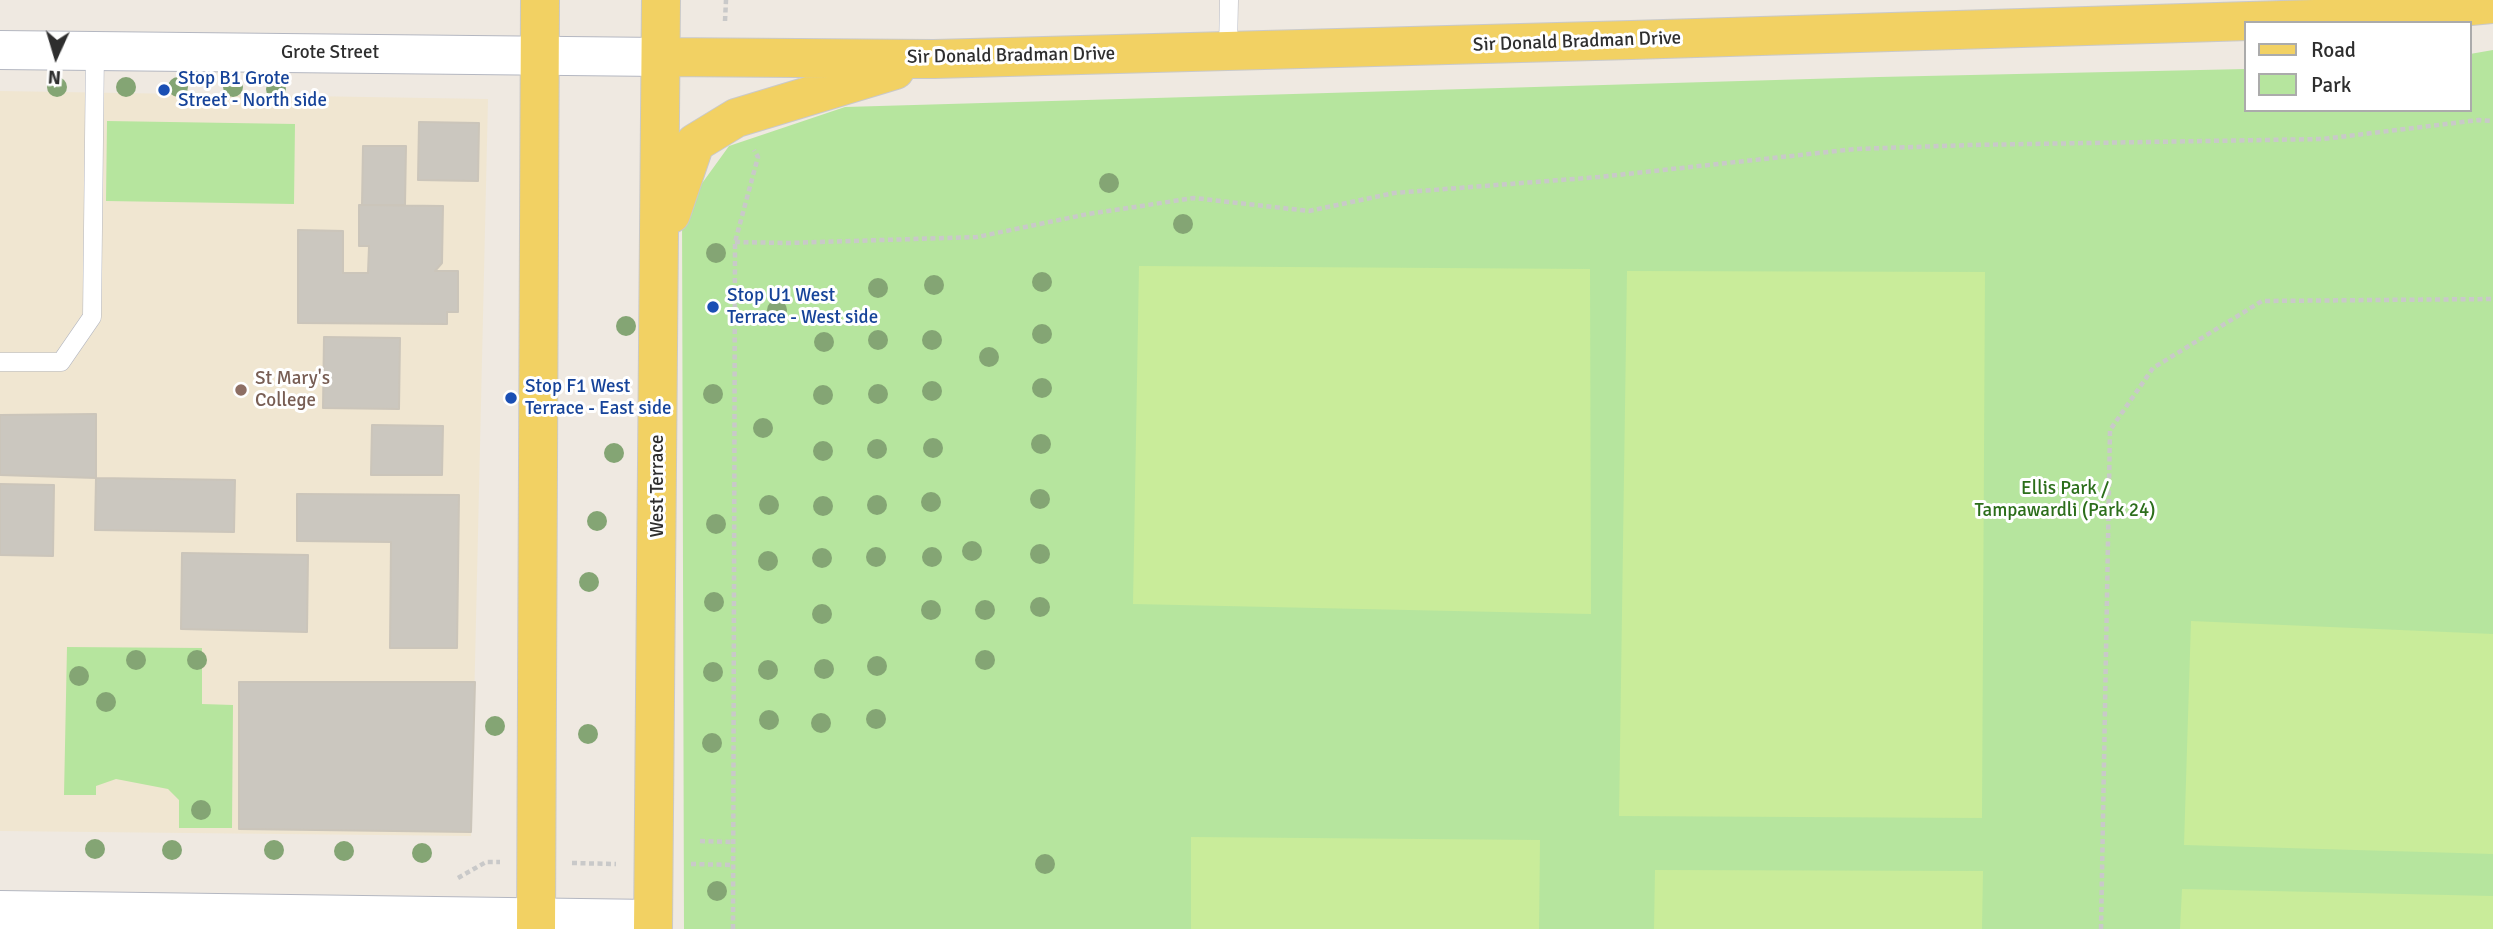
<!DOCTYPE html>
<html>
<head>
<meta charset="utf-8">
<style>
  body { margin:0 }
  #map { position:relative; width:2493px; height:929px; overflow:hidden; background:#efe9e1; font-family:Signika,sans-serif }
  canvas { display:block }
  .legend { position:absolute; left:2244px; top:21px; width:228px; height:91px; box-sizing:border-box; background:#fff; border:2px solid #ababab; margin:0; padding:9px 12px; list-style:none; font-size:21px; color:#2e2e2e }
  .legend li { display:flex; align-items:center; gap:14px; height:35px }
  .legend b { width:35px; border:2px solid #ababab }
  .north { position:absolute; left:21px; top:21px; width:70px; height:70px; -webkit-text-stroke:5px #fff; paint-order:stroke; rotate:184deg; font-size:19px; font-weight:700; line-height:28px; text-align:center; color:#2e2e2e }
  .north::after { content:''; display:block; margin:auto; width:24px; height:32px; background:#2e2e2e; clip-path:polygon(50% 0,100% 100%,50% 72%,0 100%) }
</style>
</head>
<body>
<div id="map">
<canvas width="2493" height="929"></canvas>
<ul class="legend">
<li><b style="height:9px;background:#f2d163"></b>Road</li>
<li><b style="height:19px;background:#b6e59e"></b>Park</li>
</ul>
<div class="north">N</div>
</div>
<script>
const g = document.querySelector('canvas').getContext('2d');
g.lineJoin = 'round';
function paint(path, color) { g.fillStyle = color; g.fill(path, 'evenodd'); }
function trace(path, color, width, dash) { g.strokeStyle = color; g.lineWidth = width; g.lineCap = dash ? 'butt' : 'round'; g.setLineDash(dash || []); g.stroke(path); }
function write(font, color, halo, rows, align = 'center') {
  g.font = font + ' Signika,sans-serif'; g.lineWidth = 6; g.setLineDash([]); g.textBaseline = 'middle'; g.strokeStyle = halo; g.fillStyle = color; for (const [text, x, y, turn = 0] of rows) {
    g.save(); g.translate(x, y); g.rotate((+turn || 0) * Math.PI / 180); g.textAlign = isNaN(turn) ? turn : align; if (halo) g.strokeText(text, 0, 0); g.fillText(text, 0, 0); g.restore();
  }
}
const education = new Path2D(`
  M0 91 488 99 471 836 0 831Z`);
const green = new Path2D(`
  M2493 50V929H684L682 211 729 146 845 107 1879 77 2246 69V110H2470V54Z
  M107 121 295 124 294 204 106 201Z
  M67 647 202 648V704L233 705 232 828H179V800L168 789 116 779 96 786V795H64Z`);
const pitch = new Path2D(`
  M1139 266 1590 269 1591 614 1133 604Z
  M1627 271 1985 272 1982 818 1619 816Z
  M2191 621 2493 634V854L2184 845Z
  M1191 837 1540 840 1539 929H1191Z
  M1655 870 1983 871 1982 929H1654Z
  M2182 889 2493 896V929H2180Z`);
const building = new Path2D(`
  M419 122 479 123 478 181 418 180Z
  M363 146H406L405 205H362Z
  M359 205 443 206 442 263 435 271H458V312H447V324L298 323V230L343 231V273H368L369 246H359Z
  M324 337 400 338 399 409 323 408Z
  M96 414V478L0 475V415Z
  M372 425 443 426 442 475H371Z
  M96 478 235 480 234 532 95 530Z
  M0 484 54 485 53 556 0 555Z
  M297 494 459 495 457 648H390L391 542 297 541Z
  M182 553 308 555 307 632 181 629Z
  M239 682H475L471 832 239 829Z`);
const path = new Path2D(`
  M725 21 726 0
  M735 242 788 243 977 237 1088 214 1194 198 1309 211 1394 193 1599 177 1855 149 1971 145 2323 139 2479 120 2493 121
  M700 841 733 842
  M572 863 616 864
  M691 864 733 865
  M458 878 486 862H500
  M733 929 735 242 758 157 754 150
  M2101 929 2110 430 2153 368 2262 301 2493 299`);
const lane = new Path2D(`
  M1228 50 1229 0
  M0 362H61L92 317 95 51`);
const secondary = new Path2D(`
  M0 50 661 57
  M0 910 653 919`);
const primary = new Path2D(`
  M661 57 934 59 1631 40 2347 18 2493 4
  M671 214 695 143 736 118 895 70
  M536 929 540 0
  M653 929 661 0`);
const trees = [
  [57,87],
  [126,87],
  [178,87],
  [233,87],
  [276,89],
  [1109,183],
  [1183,224],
  [716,253],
  [1042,282],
  [934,285],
  [878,288],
  [777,310],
  [626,326],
  [1042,334],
  [878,340],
  [932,340],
  [824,342],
  [989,357],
  [1042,388],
  [932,391],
  [713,394],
  [878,394],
  [823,395],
  [763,428],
  [1041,444],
  [933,448],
  [877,449],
  [823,451],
  [614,453],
  [1040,499],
  [931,502],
  [769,505],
  [877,505],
  [823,506],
  [597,521],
  [716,524],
  [972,551],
  [1040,554],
  [876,557],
  [932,557],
  [822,558],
  [768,561],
  [589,582],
  [714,602],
  [1040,607],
  [931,610],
  [985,610],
  [822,614],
  [136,660],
  [197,660],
  [985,660],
  [877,666],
  [824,669],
  [768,670],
  [713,672],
  [79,676],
  [106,702],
  [876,719],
  [769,720],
  [821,723],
  [495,726],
  [588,734],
  [712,743],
  [201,810],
  [95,849],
  [172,850],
  [274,850],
  [344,851],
  [422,853],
  [1045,864],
  [717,891]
];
const markers = [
  [164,90,7,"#1a4fb4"],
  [713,307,7,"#1a4fb4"],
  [241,390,7,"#8d6e63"],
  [511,398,7,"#1a4fb4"]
];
const streetNames = [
  ["Sir Donald Bradman Drive",1577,42,-2],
  ["Grote Street",330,53],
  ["Sir Donald Bradman Drive",1011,56,-1],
  ["West Terrace",658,486,-90]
];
const transitNames = [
  ["Stop B1 Grote",178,79],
  ["Street - North side",178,101],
  ["Stop U1 West",727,296],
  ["Terrace - West side",727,318],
  ["Stop F1 West",525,387],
  ["Terrace - East side",525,409]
];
const educationNames = [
  ["St Mary's",255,379],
  ["College",255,401]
];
const parkNames = [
  ["Ellis Park /",2065,489],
  ["Tampawardli (Park 24)",2065,511]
];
paint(education, '#f0e6d1');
paint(green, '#b6e59e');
paint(pitch, '#c9ec9a');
paint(building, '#cbc7bf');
trace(building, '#cbc5ba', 2);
trace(lane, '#b4b7c1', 19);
trace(secondary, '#b4b7c1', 40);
trace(primary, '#c9c9c9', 40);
trace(path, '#c9c9c9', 4.5, [5, 3.5]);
trace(lane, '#fff', 18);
trace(secondary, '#fff', 38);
trace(primary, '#f2d163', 38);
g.fillStyle = '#84a574';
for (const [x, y] of trees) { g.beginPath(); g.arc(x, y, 10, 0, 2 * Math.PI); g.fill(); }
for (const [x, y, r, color] of markers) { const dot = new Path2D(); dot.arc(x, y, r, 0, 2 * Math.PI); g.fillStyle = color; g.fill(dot); trace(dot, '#fff', 2.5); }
write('19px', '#2e2e2e', '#fff', streetNames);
write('19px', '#164399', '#fff', transitNames, 'left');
write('19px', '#785e54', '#fff', educationNames, 'left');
write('19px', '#2c6e1b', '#fff', parkNames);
</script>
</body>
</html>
